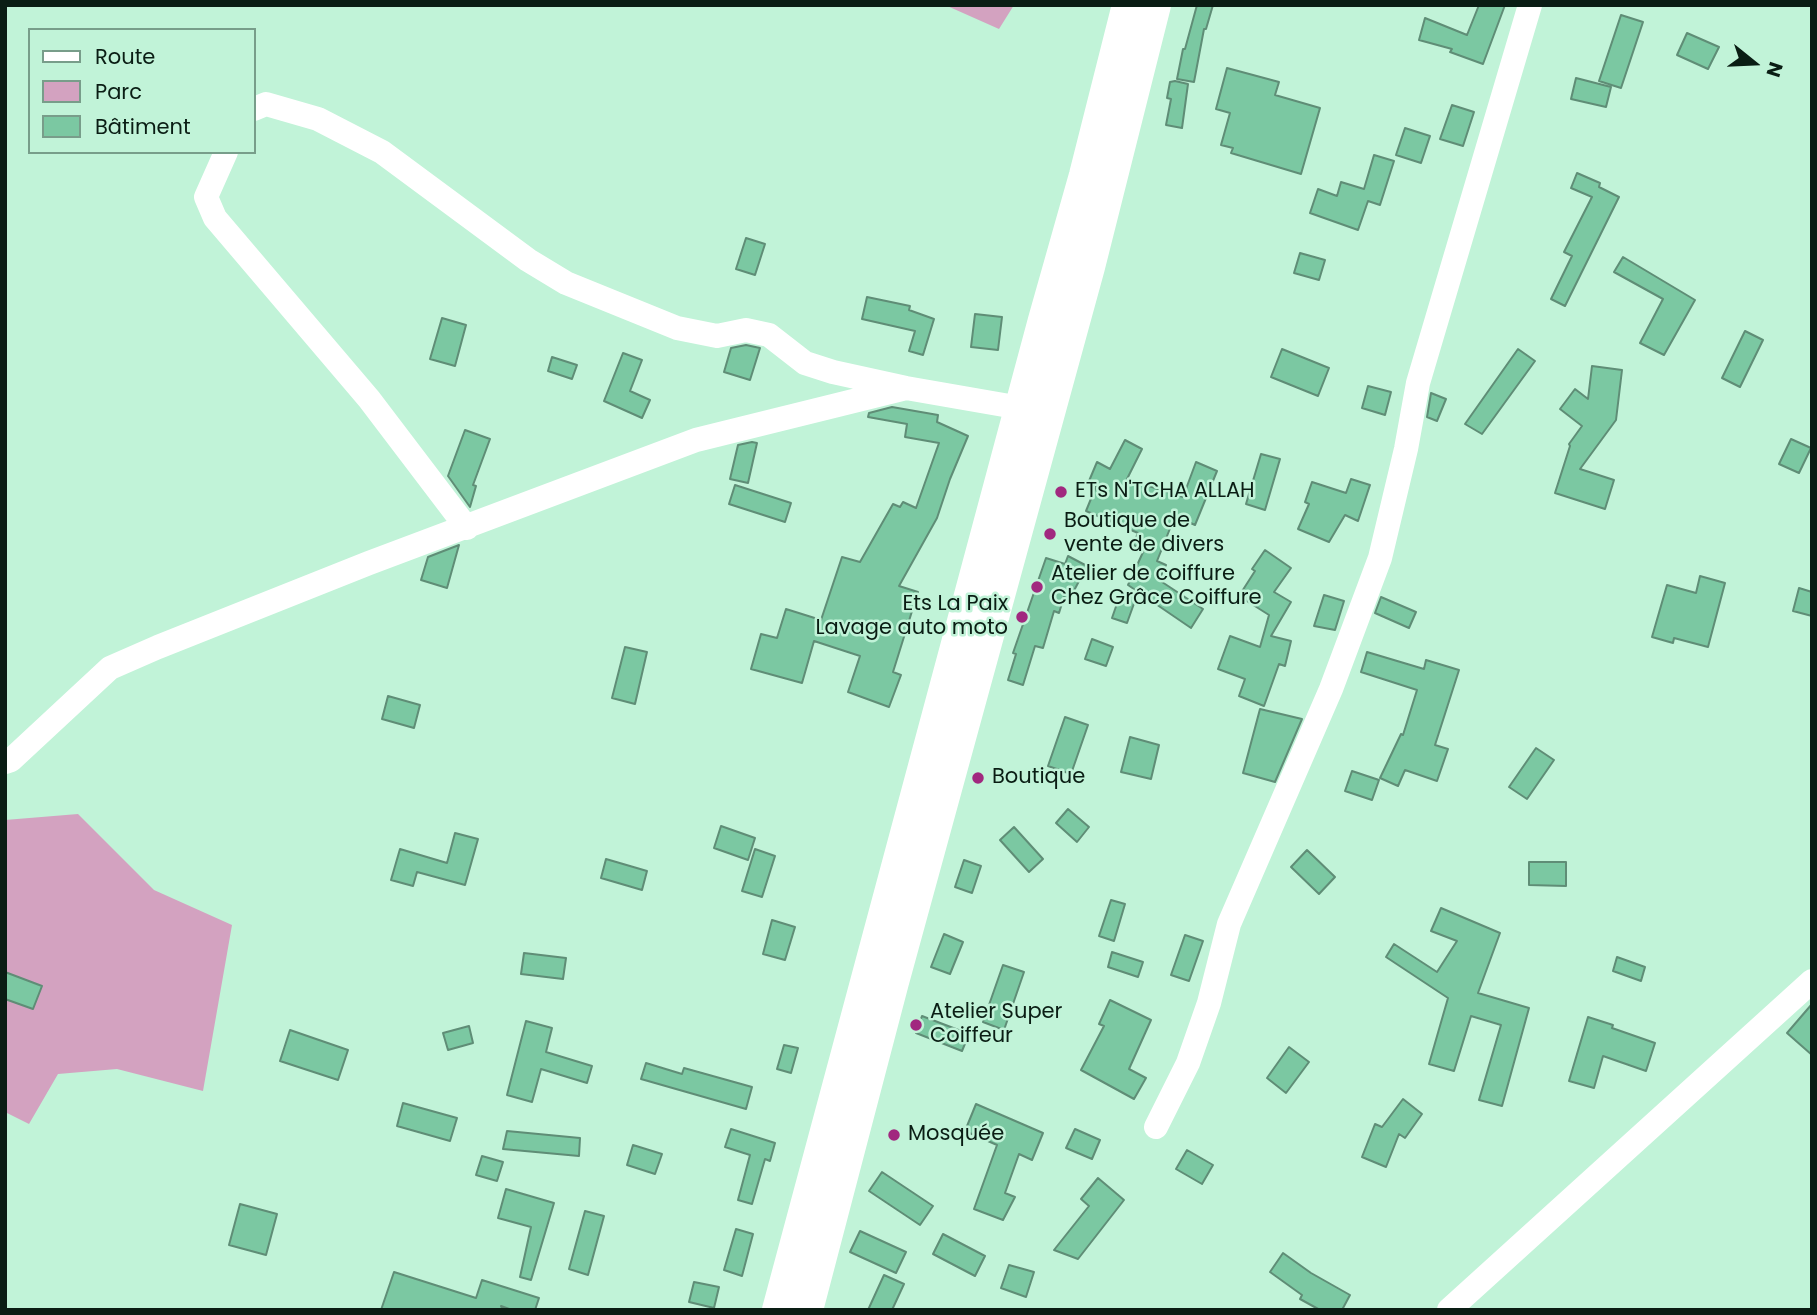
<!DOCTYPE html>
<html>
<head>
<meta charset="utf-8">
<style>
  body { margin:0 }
  #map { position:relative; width:1817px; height:1315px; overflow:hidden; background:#c1f3d8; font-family:Poppins,sans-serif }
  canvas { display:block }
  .frame { position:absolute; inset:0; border:7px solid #0a1d14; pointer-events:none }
  .legend { position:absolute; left:28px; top:28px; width:228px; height:126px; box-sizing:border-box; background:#c1f3d8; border:2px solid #789d8a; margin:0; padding:9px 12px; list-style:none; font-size:21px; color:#0a1d14 }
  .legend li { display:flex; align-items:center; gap:14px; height:35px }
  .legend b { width:35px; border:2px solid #789d8a }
  .north { position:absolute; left:1719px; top:28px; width:70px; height:70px; -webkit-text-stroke:5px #c1f3d8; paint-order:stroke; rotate:108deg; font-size:19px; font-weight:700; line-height:28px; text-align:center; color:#0a1d14 }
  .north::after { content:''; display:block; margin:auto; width:24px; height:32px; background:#0a1d14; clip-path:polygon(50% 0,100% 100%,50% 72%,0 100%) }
</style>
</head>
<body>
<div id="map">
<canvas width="1817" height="1315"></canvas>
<div class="frame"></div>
<ul class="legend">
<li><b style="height:9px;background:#fff"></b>Route</li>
<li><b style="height:19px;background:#d3a2c0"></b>Parc</li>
<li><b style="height:19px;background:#7bc8a2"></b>Bâtiment</li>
</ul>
<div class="north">N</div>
</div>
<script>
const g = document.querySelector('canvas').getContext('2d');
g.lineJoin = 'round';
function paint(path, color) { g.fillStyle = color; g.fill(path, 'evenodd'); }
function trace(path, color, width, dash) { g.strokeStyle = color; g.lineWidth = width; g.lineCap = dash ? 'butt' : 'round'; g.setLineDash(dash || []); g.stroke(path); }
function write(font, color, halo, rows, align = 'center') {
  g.font = font + ' Poppins,sans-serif'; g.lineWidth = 5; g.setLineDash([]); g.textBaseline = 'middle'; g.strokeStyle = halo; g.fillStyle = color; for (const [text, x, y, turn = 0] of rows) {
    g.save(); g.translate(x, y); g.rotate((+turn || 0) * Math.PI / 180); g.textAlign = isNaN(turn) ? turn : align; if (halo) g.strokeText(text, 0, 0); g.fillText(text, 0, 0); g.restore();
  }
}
const green = new Path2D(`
  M945 5H1014L999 29Z
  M78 814 154 890 232 925 203 1091 117 1069 58 1074 29 1124 5 1112V820Z`);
const building = new Path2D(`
  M1197 5H1213L1206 29H1204L1194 82 1177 79 1183 49H1185Z
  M1479 5H1505L1483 64 1450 52 1452 49 1419 40 1425 18 1467 35Z
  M1621 15 1643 22 1621 88 1599 81Z
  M1687 33 1719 47 1708 69 1677 55Z
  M1227 68 1279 82 1275 95 1320 108 1301 174 1231 153 1233 148 1221 145 1230 113 1216 109Z
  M1576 78 1611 87 1606 107 1571 99Z
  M1175 81 1188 84 1182 128 1166 125 1171 99 1167 98 1170 82Z
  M1452 105 1474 112 1463 146 1440 139Z
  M1405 128 1430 136 1421 163 1396 155Z
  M1374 155 1394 161 1380 205 1368 201 1358 230 1310 213 1318 189 1337 196 1341 182 1364 189Z
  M1577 173 1600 183 1599 187 1619 197 1565 306 1551 299 1572 256 1564 252 1592 197 1571 188Z
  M746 238 765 244 755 275 736 269Z
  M1300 253 1325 260 1319 280 1294 273Z
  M1623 257 1695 300 1664 355 1640 343 1663 299 1614 272Z
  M867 297 910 306 909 310 934 319 923 355 909 351 915 331 862 319Z
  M975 314 1002 317 998 350 971 347Z
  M442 318 466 325 455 366 430 359Z
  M1745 331 1763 340 1740 387 1722 378Z
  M746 345 760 348 750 380 724 372 731 348Z
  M1282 349 1329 368 1318 396 1271 377Z
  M1518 349 1535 361 1482 434 1465 424Z
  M623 353 642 360 630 391 650 400 642 418 604 401Z
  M552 357 577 365 572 379 548 371Z
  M1592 366 1622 370 1616 420 1580 469 1614 480 1605 509 1555 493 1570 446 1569 444 1582 426 1560 409 1575 389 1588 399Z
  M1368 386 1391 392 1385 415 1362 408Z
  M1431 393 1446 399 1437 421 1427 417Z
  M892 407 938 415 937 422 968 436 950 479 937 518 899 586 918 592 893 672 901 675 889 707 848 692 860 656 814 641 802 683 751 669 761 634 777 638 786 609 821 620 842 557 860 562 893 504 900 507 903 502 916 508 939 443 905 437 907 424 868 417 869 413Z
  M465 430 490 439 473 485 476 486 470 507 448 476Z
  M1791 439 1811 448 1799 473 1779 464Z
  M1125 440 1142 449 1127 479 1183 497 1196 462 1217 471 1195 525 1175 516 1157 561 1166 565 1159 580 1203 609 1191 628 1128 585 1144 550 1133 545 1138 533 1086 511 1097 484 1089 481 1097 462 1110 469Z
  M752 442 757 443 748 483 730 479 738 445Z
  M1261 454 1280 459 1265 510 1246 504Z
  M1351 479 1370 485 1358 521 1345 515 1329 542 1298 529 1309 504 1305 502 1312 482 1346 493Z
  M735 485 791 503 785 522 729 504Z
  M459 545 447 588 421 580 428 557Z
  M1265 550 1291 568 1274 592 1291 602 1271 636 1291 641 1285 666 1279 664 1264 706 1239 696 1245 679 1218 669 1230 636 1260 647 1269 615 1239 596 1255 571 1252 569Z
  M1068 556 1087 566 1069 600 1064 597 1059 613 1054 611 1043 648 1035 646 1023 685 1008 680 1016 654 1013 653 1046 558 1065 564Z
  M1700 576 1725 583 1708 647 1674 638 1673 643 1652 637 1667 585 1696 593Z
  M1799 588 1812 592V616L1793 611Z
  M1121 592 1136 598 1127 623 1112 618Z
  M1324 595 1344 601 1335 630 1314 626Z
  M1381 597 1416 612 1409 628 1375 613Z
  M1092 639 1113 647 1106 666 1085 659Z
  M625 647 647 652 635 704 612 698Z
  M1367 652 1424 669 1426 660 1459 670 1435 745 1448 749 1437 781 1405 770 1398 786 1380 778 1401 734 1403 735 1417 690 1361 672Z
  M388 696 420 705 414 728 382 719Z
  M1260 709 1302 719 1275 782 1243 773Z
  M1065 717 1088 725 1071 774 1048 766Z
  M1130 737 1159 745 1151 779 1121 772Z
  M1536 748 1554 760 1527 799 1509 787Z
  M1352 771 1379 780 1372 800 1345 791Z
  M1068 809 1089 827 1077 842 1056 823Z
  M721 826 755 838 748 860 714 848Z
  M1014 827 1043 859 1029 872 1000 840Z
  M455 833 478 839 465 885 417 872 413 886 391 880 400 849 447 863Z
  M755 849 775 856 762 897 742 891Z
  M1307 850 1335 877 1319 894 1291 867Z
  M606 859 647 871 642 890 601 878Z
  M964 860 981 866 972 893 955 887Z
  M1529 862H1566V886L1529 885Z
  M1111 900 1125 904 1114 941 1099 936Z
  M1441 908 1500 933 1478 993 1529 1008 1502 1106 1479 1100 1501 1025 1471 1016 1454 1071 1429 1064 1448 998 1386 957 1394 944 1437 972 1457 941 1431 931Z
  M772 920 795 927 785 960 763 954Z
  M944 934 963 942 950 974 931 967Z
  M1185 935 1203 941 1189 981 1171 975Z
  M1112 952 1143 962 1138 977 1108 967Z
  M524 953 566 958 563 979 521 974Z
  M1617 957 1645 967 1641 981 1613 971Z
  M1003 965 1024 972 1004 1030 983 1022Z
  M5 972 42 986 33 1009 5 999Z
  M1110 1000 1151 1020 1129 1069 1146 1078 1134 1099 1081 1070 1104 1026 1099 1024Z
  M1812 1004V1055L1787 1033Z
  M922 1016 969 1034 962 1051 916 1033Z
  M1588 1017 1613 1025 1612 1028 1655 1043 1646 1071 1603 1056 1594 1088 1569 1081Z
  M526 1021 552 1028 546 1052 592 1066 587 1083 541 1069 532 1102 507 1095Z
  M469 1026 473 1043 448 1050 443 1033Z
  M290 1030 348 1050 338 1080 280 1061Z
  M784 1045 798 1048 791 1073 777 1069Z
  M1289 1047 1309 1062 1286 1093 1267 1078Z
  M646 1063 682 1074 684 1068 752 1087 746 1109 641 1079Z
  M1403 1099 1422 1114 1405 1138 1399 1134 1386 1167 1362 1157 1375 1124 1382 1127Z
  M403 1103 457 1118 450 1141 397 1126Z
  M976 1104 1043 1133 1032 1160 1019 1154 1005 1193 1015 1197 1003 1220 974 1209 997 1145 965 1131Z
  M731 1129 775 1143 770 1161 765 1159 752 1204 738 1200 750 1155 725 1147Z
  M1075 1129 1100 1140 1092 1159 1066 1148Z
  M507 1131 580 1138 579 1156 503 1149Z
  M633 1145 662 1154 655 1174 627 1165Z
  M1187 1150 1213 1165 1202 1184 1176 1169Z
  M482 1156 503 1162 497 1181 476 1175Z
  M882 1172 933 1206 920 1225 869 1191Z
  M1098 1178 1124 1200 1078 1259 1054 1250 1089 1206 1081 1199Z
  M506 1189 554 1203 531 1280 520 1277 531 1227 498 1218Z
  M240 1204 277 1214 266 1255 229 1245Z
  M585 1211 604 1216 588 1275 569 1269Z
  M736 1229 753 1234 742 1276 724 1270Z
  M860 1231 906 1252 896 1273 850 1252Z
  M943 1234 985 1256 975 1276 933 1254Z
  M1283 1253 1311 1273 1350 1295 1342 1310H1320L1300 1299 1302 1295 1270 1272Z
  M1009 1265 1034 1272 1026 1297 1001 1288Z
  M394 1272 476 1298 482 1280 539 1298 535 1310H512L501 1306 503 1310H381Z
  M884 1275 904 1284 892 1310H868Z
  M694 1282 719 1287 714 1308 689 1302Z`);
const minor = new Path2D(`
  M254 109 266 104 318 119 382 152 528 260 566 283 677 328 717 336 746 330 769 335 805 363 833 372 906 388 1021 408
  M226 152 206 197 215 218 369 399 467 528
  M5 762 11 760 110 668 158 647 369 563 696 440 906 388
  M1156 1127 1188 1063 1209 1003 1229 924 1331 689 1380 558 1406 449 1418 383 1530 5
  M1449 1310 1812 981`);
const major = new Path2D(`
  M778 1310 1044 320 1085 175 1128 5
  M807 1310 893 982 1089 267 1155 5`);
const markers = [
  [1061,492,7,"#a1287f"],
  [1050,534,7,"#a1287f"],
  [1037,587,7,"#a1287f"],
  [1022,617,7,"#a1287f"],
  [978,778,7,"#a1287f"],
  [916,1025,7,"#a1287f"],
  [894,1135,7,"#a1287f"]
];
const poiNames = [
  ["ETs N'TCHA ALLAH",1075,492],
  ["Boutique de",1064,522],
  ["vente de divers",1064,546],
  ["Atelier de coiffure",1051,575],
  ["Chez Grâce Coiffure",1051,599],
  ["Ets La Paix",1008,605,"right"],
  ["Lavage auto moto",1008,629,"right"],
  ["Boutique",992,778],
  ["Atelier Super",930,1013],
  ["Coiffeur",930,1037],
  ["Mosquée",908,1135]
];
paint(green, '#d3a2c0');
paint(building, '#7bc8a2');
trace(building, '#5f8d76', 2);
trace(minor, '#fff', 24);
trace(major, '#fff', 32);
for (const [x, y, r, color] of markers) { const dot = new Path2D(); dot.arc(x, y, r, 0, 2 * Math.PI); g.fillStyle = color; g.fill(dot); trace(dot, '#c1f3d8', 2.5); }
write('21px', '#0a1d14', '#c1f3d8', poiNames, 'left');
</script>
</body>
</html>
